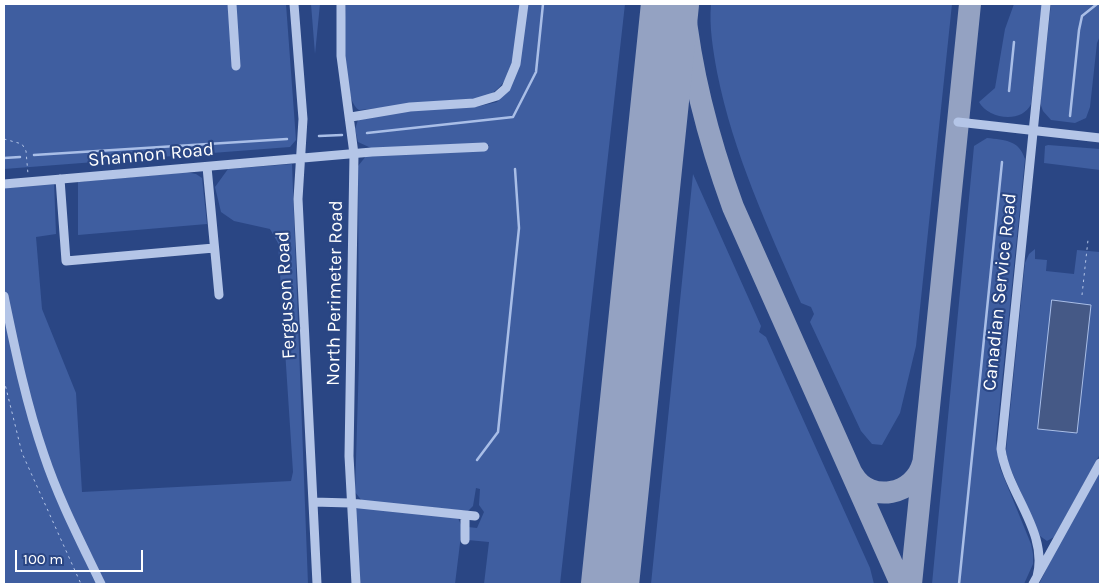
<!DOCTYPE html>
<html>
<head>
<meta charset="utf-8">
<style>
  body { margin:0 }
  #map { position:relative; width:1104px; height:588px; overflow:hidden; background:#2a4684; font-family:Karla,sans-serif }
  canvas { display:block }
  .frame { position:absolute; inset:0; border:5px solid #fff; pointer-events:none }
  .scale { position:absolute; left:15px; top:550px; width:128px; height:22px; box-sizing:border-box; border:2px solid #fff; border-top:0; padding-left:6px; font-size:15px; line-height:18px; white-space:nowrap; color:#fff; -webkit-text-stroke:4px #2a4684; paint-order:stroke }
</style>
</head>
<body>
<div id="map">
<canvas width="1104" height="588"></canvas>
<div class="frame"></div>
<div class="scale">100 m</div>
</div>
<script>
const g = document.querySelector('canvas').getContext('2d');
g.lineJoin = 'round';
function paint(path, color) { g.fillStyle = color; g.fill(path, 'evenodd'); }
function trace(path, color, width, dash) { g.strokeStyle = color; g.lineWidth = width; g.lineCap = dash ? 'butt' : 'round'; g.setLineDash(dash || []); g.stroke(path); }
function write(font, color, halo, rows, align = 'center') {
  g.font = font + ' Karla,sans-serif'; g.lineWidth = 4.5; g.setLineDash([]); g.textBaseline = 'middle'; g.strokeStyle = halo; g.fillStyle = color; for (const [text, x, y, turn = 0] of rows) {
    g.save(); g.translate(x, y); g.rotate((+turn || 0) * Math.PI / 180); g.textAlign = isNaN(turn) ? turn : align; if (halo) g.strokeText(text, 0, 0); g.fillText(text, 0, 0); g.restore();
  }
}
const green = new Path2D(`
  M4 4H286L296 140 290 147 4 169Z
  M311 4H320L315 54Z
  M346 4H521C517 37 519 84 483 98L359 110C341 98 344 25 346 4Z
  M526 4H625L560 584H484L489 542 468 540V527L477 528 484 512 479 505 480 489 476 488 473 506 468 511 362 501 355 492 359 361 358 166 367 155 488 150 489 145 371 148 358 142 355 129 358 120 363 117 434 108 476 107 497 102 508 90Z
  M711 4H952L916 346 900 413 882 445 872 444 861 431 810 322 814 314 811 307 801 303C768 228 733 153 717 72 713 49 709 27 711 4Z
  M1014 4H1042L1031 104C1022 124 988 119 979 102L995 88 1005 29Z
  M1051 4H1100V36L1097 43 1090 107 1086 118 1075 123 1051 120 1043 111 1040 103Z
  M987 138C1005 140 1019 140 1025 159L996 440 1000 468 1031 544 1033 554V564L1024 584H932L974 146Z
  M1048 145 1100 149V170L1044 163 1045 146Z
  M292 164 308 584H4V187L54 182 56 234 36 237 42 309 76 393 82 492 291 481 293 472 278 243 270 229 234 221 221 212 215 187 228 169Z
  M186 172 196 174 202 178 207 224 78 235V182Z
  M693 174 761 326 759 332 766 337 870 568 874 584H651Z
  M1035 249V259L1047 260 1046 271 1074 274 1077 250 1100 252V454L1054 537 1047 541 1040 536 1008 463 1006 451 1025 263 1029 254Z
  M1100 468V584H1039L1063 536Z
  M359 507 458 518 462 527 455 584H360L355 510Z`);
const water = new Path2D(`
  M1052 300 1091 305 1077 433 1038 429Z`);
const stream = new Path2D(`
  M1009 91 1014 42
  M1070 116 1079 30 1082 16 1097 4
  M367 133 513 117 536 72 543 4
  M319 136 342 135
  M34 155 287 139
  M4 158 20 157
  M477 460 498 432 519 228 515 169
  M959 584 1002 162`);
const taxiway = new Path2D(`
  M684 4C691 74 709 141 733 207L901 584
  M853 475C870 504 915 495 923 463
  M911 584 970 4`);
const runway = new Path2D(`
  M610 584 670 4`);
const path = new Path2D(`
  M4 139 22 144 26 151 28 174
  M1082 295 1088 240
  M4 380 22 453 81 584`);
const minor = new Path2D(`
  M232 4 236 66
  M294 4 303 119 298 199 317 584
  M341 4V56L354 154 349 456 356 584
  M351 117 410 107 474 103 497 96 506 88 516 64 524 4
  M958 122 1100 138
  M207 167 219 295
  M60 179 66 261 214 248
  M4 184 372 152 484 147
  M4 296C15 349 26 403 44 455 59 500 81 542 101 584
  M313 502 350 503 475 516
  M465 540V515
  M1037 577C1049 532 1007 493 1001 449L1046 4
  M1033 584 1100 463`);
const streetNames = [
  ["Shannon Road",151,155,-5],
  ["Canadian Service Road",1000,292,-84],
  ["North Perimeter Road",335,293,-89],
  ["Ferguson Road",286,295,-93]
];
paint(green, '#3f5ea0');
paint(water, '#455986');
trace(water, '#a9bee7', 1);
trace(stream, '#a9bee7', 2.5);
trace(taxiway, '#94a2c2', 22);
trace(runway, '#94a2c2', 58);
trace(path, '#b4c5e7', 1, [2.5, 4]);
trace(minor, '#b4c5e7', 9);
write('19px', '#fff', '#2a4684', streetNames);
</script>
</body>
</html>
